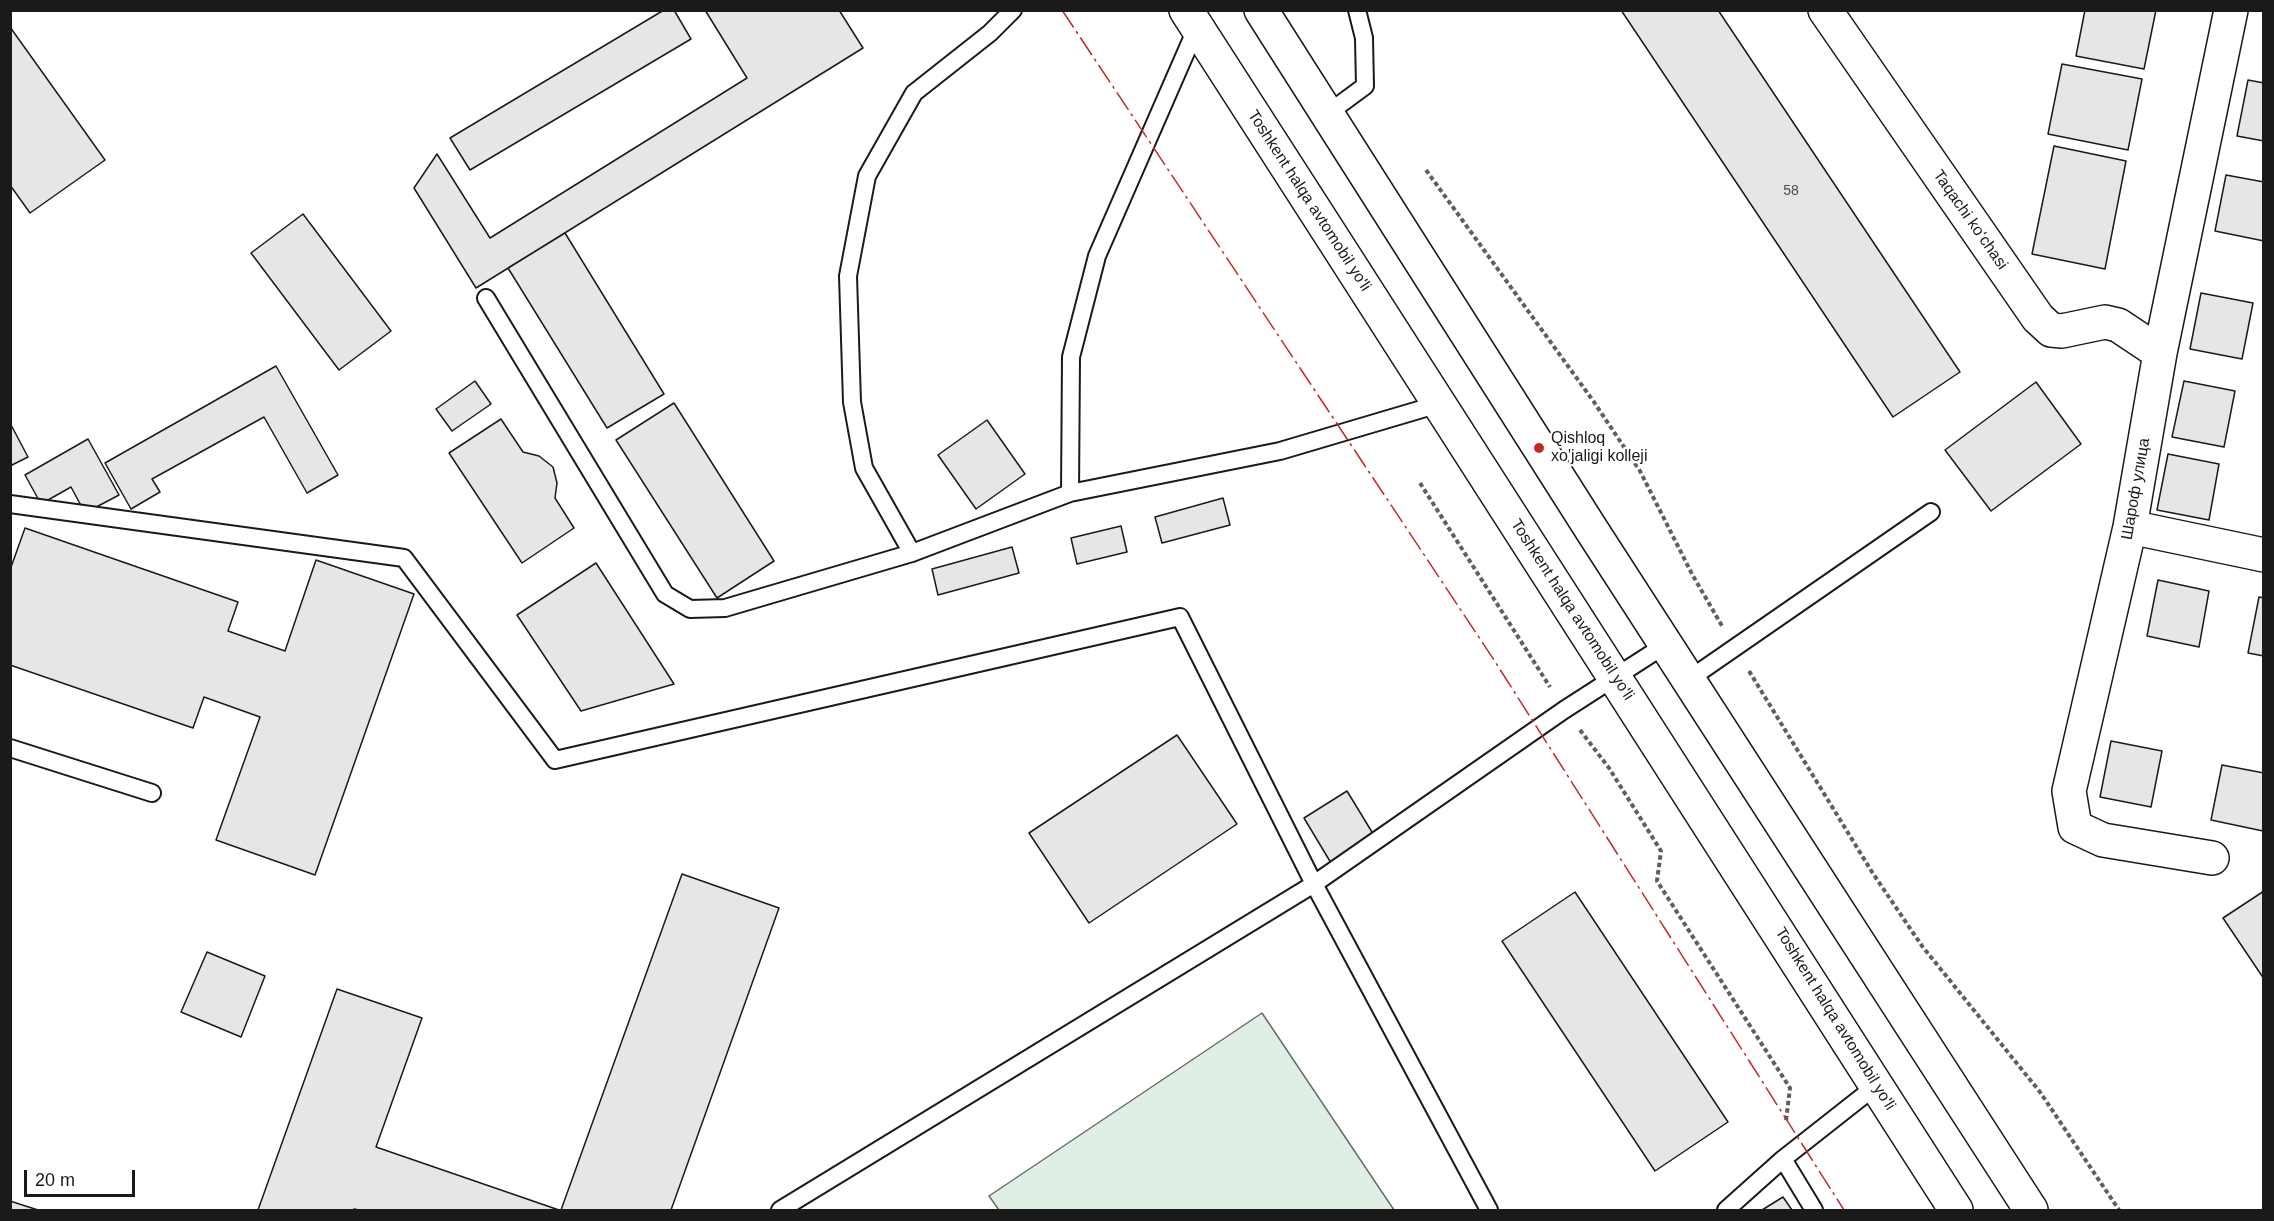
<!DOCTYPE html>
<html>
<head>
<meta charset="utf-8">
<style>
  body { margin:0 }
  #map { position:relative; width:2274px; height:1221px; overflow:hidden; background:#fff; font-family:Helvetica,sans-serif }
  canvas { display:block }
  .frame { position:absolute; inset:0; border:12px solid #1a1a1a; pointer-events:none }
  .scale { position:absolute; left:24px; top:1170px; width:111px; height:27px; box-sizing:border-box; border:3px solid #1a1a1a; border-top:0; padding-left:8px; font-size:18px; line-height:21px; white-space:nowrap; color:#1a1a1a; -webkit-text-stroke:4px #fff; paint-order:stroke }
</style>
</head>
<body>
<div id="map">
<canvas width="2274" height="1221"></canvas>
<div class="frame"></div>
<div class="scale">20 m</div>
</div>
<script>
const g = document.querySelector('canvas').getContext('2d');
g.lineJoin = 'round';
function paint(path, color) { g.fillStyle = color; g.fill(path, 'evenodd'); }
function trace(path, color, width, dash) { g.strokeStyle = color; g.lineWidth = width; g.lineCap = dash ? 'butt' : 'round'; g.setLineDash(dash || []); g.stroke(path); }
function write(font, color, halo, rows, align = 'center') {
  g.font = font + ' Helvetica,sans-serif'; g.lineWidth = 4.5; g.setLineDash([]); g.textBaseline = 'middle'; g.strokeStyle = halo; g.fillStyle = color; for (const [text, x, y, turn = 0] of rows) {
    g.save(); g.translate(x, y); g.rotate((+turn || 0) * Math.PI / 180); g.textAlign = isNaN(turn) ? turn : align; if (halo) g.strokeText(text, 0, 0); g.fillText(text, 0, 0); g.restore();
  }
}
const green = new Path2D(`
  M1262 1013 1394 1210H999L989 1196Z`);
const building = new Path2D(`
  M664 10H674L691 39 470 170 450 138Z
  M705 10H839L863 48 476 288 414 188 437 154 490 238 747 78Z
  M1621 10H1718L1960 372 1893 417Z
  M2085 10H2156L2144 69 2076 56Z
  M10 27 105 160 30 213 10 185Z
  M2062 64 2142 79 2128 150 2048 134Z
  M2248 80 2264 83V141L2237 136Z
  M2054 146 2126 161 2105 269 2032 254Z
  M2226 175 2264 182V241L2215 231Z
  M303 214 391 331 339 370 251 253Z
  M565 233 664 394 607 428 508 268Z
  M2201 293 2253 303 2242 359 2190 349Z
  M276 366 338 475 307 493 264 417 152 479 160 492 131 509 105 463Z
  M475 381 491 404 452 431 436 409Z
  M2184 381 2235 391 2224 447 2172 437Z
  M2036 382 2081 444 1991 511 1945 450Z
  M674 403 774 561 717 598 616 440Z
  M501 419 523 452 539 456 553 467 557 483 555 498 574 528 522 563 449 453Z
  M987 420 1025 474 976 509 938 455Z
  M10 423 28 457 10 466Z
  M88 439 119 495 85 513 71 487 41 504 25 475Z
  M2168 454 2219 464 2209 520 2157 510Z
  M1223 498 1230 525 1162 543 1155 517Z
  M1121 526 1127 552 1077 564 1071 538Z
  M25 528 238 602 228 631 285 651 316 560 414 594 315 875 216 840 260 717 204 697 193 728 10 665V570Z
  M1012 547 1019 573 938 595 932 569Z
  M596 563 674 684 581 711 517 615Z
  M2158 580 2209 591 2199 647 2147 636Z
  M2259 597 2264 598V656L2248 653Z
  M1177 735 1237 824 1089 923 1029 833Z
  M2111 741 2162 751 2151 807 2100 797Z
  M2222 765 2264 773 2263 831 2211 820Z
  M1347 791 1375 837 1331 863 1304 818Z
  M682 874 779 908 671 1210H561Z
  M2264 891V979L2223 918Z
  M1575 892 1728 1122 1655 1171 1502 941Z
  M207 952 265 976 241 1037 181 1012Z
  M337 989 422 1018 376 1147 559 1210H359L354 1209V1210H258Z
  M1783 1197 1792 1210H1762Z
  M10 1201 38 1210H10Z`);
const path = new Path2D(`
  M1426 170 1594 402 1640 471 1692 574 1722 626
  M1420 483 1550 687
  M1749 671 1872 872 1922 946 2040 1092 2119 1210
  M1580 730 1609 768 1661 851 1657 881 1790 1088 1786 1121`);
const lane = new Path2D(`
  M1327 114 1365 86 1364 38 1357 10
  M486 298 665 594 690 609 725 608 912 553 1070 493 1280 451 1439 404
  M1070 493 1071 357 1097 256 1197 27
  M10 504 404 558 555 760 1180 617 1314 884 780 1210
  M912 553 864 468 852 402 848 276 867 176 914 93 990 33 1013 10
  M1688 680 1931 512
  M10 748 152 793
  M1783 1159 1814 1210
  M1489 1210 1314 884 1564 710 1665 645
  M1726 1210 1783 1159 1877 1085`);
const street = new Path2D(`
  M1825 10 2038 318 2051 330 2062 331 2105 322 2118 325 2160 353
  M2130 527 2264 555
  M2212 858 2103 840 2075 827 2069 791 2130 527 2160 353 2231 10`);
const highway = new Path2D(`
  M1186 10C1443 410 1702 809 1956 1210
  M1261 10 1593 532 2031 1210`);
const power = new Path2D(`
  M1062 10 1494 660 1844 1210`);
const markers = [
  [1539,448,6,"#c62828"]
];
const numberNames = [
  ["58",1791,191]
];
const streetNames = [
  ["Toshkent halqa avtomobil yo'li",1309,201,57],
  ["Taqachi koʻchasi",1970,220,55],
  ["Шароф улица",2136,489,-80],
  ["Toshkent halqa avtomobil yo'li",1572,610,57],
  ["Toshkent halqa avtomobil yo'li",1835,1019,58]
];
const poiNames = [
  ["Qishloq",1551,439],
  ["xo'jaligi kolleji",1551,457]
];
paint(green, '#e0efe3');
trace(green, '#6a6a6a', 1.5);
paint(building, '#e6e6e6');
trace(building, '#1a1a1a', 1.5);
trace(lane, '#1a1a1a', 20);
trace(street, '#1a1a1a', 36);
trace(highway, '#1a1a1a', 36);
trace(path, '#5f5f5f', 4, [4.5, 3]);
trace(lane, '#fff', 16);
trace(street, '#fff', 33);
trace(highway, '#fff', 33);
trace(power, '#c62828', 1.5, [21, 4.5, 3, 4.5]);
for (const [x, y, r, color] of markers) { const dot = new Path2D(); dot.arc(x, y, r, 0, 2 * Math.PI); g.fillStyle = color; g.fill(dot); trace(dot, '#fff', 2); }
write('14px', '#4d4d4d', null, numberNames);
write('16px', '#1a1a1a', '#fff', streetNames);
write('16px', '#1a1a1a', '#fff', poiNames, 'left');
</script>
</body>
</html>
